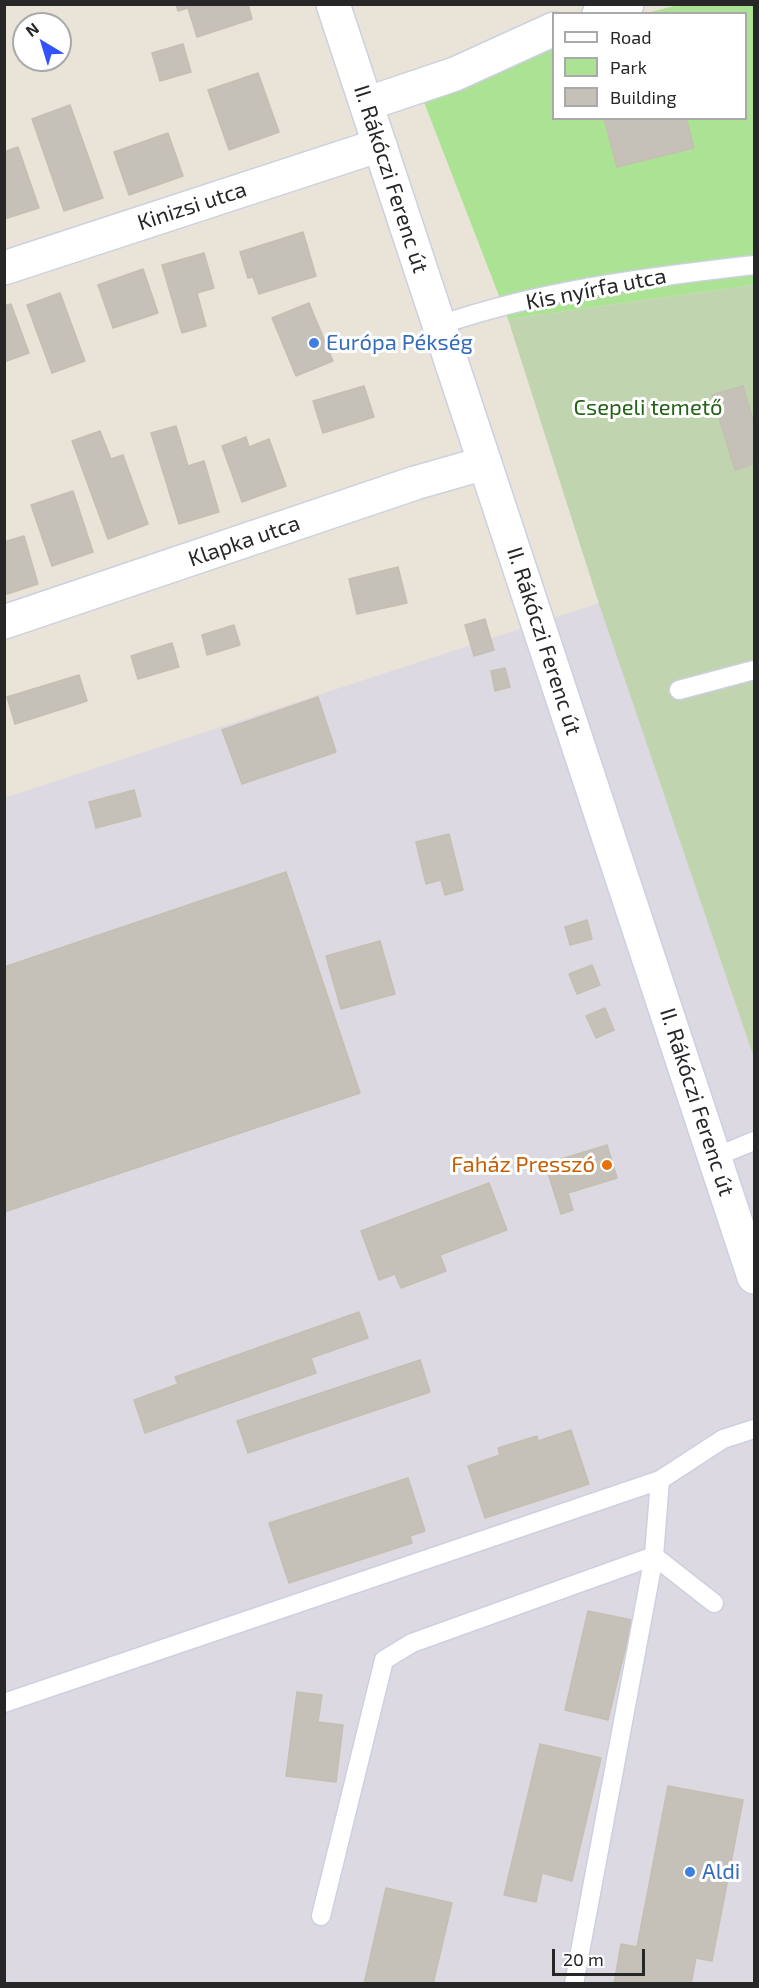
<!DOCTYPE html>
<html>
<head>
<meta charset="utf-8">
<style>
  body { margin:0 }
  #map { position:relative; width:759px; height:1988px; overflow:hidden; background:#eae3d8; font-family:"Exo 2",sans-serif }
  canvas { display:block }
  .frame { position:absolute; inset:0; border:6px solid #272727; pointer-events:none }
  .legend { position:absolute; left:552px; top:12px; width:195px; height:108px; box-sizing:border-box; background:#fff; border:2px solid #a9a9a9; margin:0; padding:8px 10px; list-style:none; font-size:18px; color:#272727 }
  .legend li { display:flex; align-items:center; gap:12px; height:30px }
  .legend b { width:30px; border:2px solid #a9a9a9 }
  .north { position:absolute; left:12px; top:12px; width:60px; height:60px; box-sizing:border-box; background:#fff; border:2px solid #a9a9a9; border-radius:50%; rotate:322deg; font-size:16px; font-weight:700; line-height:24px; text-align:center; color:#272727 }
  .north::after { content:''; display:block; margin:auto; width:21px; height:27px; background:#3352fc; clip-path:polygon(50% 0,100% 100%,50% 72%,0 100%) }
  .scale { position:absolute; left:552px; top:1949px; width:93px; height:27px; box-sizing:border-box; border:3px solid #272727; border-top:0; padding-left:8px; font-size:18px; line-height:21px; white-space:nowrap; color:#272727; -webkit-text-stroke:4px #fff; paint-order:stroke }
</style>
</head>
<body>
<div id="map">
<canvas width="759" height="1988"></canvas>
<div class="frame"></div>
<ul class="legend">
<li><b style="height:8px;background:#fff"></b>Road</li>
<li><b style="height:16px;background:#abe293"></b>Park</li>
<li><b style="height:16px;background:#c5c0b8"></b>Building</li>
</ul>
<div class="north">N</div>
<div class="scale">20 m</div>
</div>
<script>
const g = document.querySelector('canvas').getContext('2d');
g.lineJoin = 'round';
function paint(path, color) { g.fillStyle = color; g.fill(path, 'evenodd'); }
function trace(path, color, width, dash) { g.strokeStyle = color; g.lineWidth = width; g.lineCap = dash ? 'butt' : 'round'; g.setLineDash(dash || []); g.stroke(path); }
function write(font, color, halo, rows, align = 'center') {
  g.font = font + ' "Exo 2",sans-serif'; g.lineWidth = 6; g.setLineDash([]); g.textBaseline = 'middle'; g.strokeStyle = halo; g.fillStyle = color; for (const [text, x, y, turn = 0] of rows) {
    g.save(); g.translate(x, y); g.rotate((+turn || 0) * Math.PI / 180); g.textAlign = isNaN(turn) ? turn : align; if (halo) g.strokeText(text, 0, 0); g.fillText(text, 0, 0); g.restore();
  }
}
const industrial = new Path2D(`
  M599 603 754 1058V1983H5L4 798Z`);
const green = new Path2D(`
  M678 5H754V285L508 319 415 79 553 40 554 118H746V14L647 13Z`);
const cemetery = new Path2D(`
  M754 285V1058L599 604 508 319Z`);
const building = new Path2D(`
  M176 4H248L252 19 197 37 188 8 178 11Z
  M183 44 191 72 160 81 152 53Z
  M258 73 279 132 229 150 208 90Z
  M70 105 103 198 64 211 32 119Z
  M604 118H686L694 148 617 167Z
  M168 133 183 176 129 195 114 152Z
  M18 147 39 208 4 219V152Z
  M303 232 316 276 259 294 253 277 248 278 240 252Z
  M204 253 214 288 197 293 206 326 182 333 162 265Z
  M143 269 158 313 113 328 98 285Z
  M60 293 85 361 52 373 27 305Z
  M309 303 333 361 296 376 272 318Z
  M11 304 29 353 4 362V306Z
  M364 386 374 417 323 433 313 401Z
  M743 386 754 424V464L735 470 712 395Z
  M176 426 188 466 204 461 219 512 179 524 151 433Z
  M100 431 111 459 123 455 148 524 108 539 72 441Z
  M246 437 249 447 269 439 286 486 242 502 222 446Z
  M73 491 93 552 52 566 31 505Z
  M24 536 38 584 4 595V542Z
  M398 567 407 603 357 614 349 579Z
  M485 619 494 650 474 656 465 625Z
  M234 625 240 645 207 655 202 635Z
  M172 643 179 667 138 679 131 656Z
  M505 668 510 687 495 691 491 671Z
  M79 675 87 701 15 724 7 697Z
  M318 697 336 752 242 784 222 730Z
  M134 790 141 816 96 828 89 802Z
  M449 834 463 890 445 895 441 880 426 884 416 842Z
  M286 872 360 1093 4 1212V967Z
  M587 920 592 939 570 945 565 927Z
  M380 941 395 994 341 1009 326 956Z
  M592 965 600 985 577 994 569 974Z
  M605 1008 614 1030 596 1038 586 1016Z
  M607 1145 617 1178 568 1193 573 1210 561 1214 545 1164Z
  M489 1183 507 1230 440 1255 446 1271 401 1288 395 1274 379 1280 361 1231Z
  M359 1312 368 1338 311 1358 316 1373 145 1433 134 1400 178 1384 175 1377Z
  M420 1360 430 1392 248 1453 237 1421Z
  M571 1430 589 1484 485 1518 468 1466 500 1455 498 1448 537 1436 538 1441Z
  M408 1478 425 1531 410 1536 412 1543 289 1583 269 1523Z
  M588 1611 632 1620 608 1720 565 1710Z
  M297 1692 322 1695 318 1722 343 1725 336 1782 286 1776Z
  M540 1744 601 1758 572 1881 542 1873 536 1902 504 1895Z
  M668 1786 743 1800 712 1961 696 1958 691 1984H614L621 1944 637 1947Z
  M386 1888 452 1903 433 1984H364Z`);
const lane = new Path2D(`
  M440 325C541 290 649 277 754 265
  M679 690 754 670
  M715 1157 754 1141
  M4 1703 660 1480 723 1439 754 1429
  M321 1916 384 1660 412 1643 654 1556 714 1603
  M574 1984 654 1556 660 1480`);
const street = new Path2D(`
  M599 14 627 4
  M366 104 455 74 554 29
  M4 268 380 145
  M4 622 415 483 485 463`);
const secondary = new Path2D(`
  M333 4 754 1277`);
const markers = [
  [314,343,6,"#3f7fe0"],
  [607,1165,6,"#e8710a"],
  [690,1872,6,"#3f7fe0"]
];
const streetNames = [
  ["II. Rákóczi Ferenc út",391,179,72],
  ["Kinizsi utca",192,206,-18],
  ["Kis nyírfa utca",596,289,-11],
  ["Klapka utca",244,541,-19],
  ["II. Rákóczi Ferenc út",544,641,72],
  ["II. Rákóczi Ferenc út",697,1102,72]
];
const shopNames = [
  ["Európa Pékség",326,343],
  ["Aldi",702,1872]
];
const parkNames = [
  ["Csepeli temető",648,408]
];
const foodNames = [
  ["Faház Presszó",595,1165]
];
paint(industrial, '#dcd9e2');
paint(green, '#abe293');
paint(cemetery, '#c0d4af');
paint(building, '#c5c0b8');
trace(building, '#c5bfb2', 1.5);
trace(lane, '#cdd0e1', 21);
trace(street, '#cdd0e1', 36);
trace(secondary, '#cdd0e1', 36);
trace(lane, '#fff', 18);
trace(street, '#fff', 33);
trace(secondary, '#fff', 33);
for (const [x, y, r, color] of markers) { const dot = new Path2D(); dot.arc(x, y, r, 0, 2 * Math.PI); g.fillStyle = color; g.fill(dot); trace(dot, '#fff', 2); }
write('22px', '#272727', '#fff', streetNames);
write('22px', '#366cbe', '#fff', shopNames, 'left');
write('22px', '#256318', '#fff', parkNames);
write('22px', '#c56008', '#fff', foodNames, 'right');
</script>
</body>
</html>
